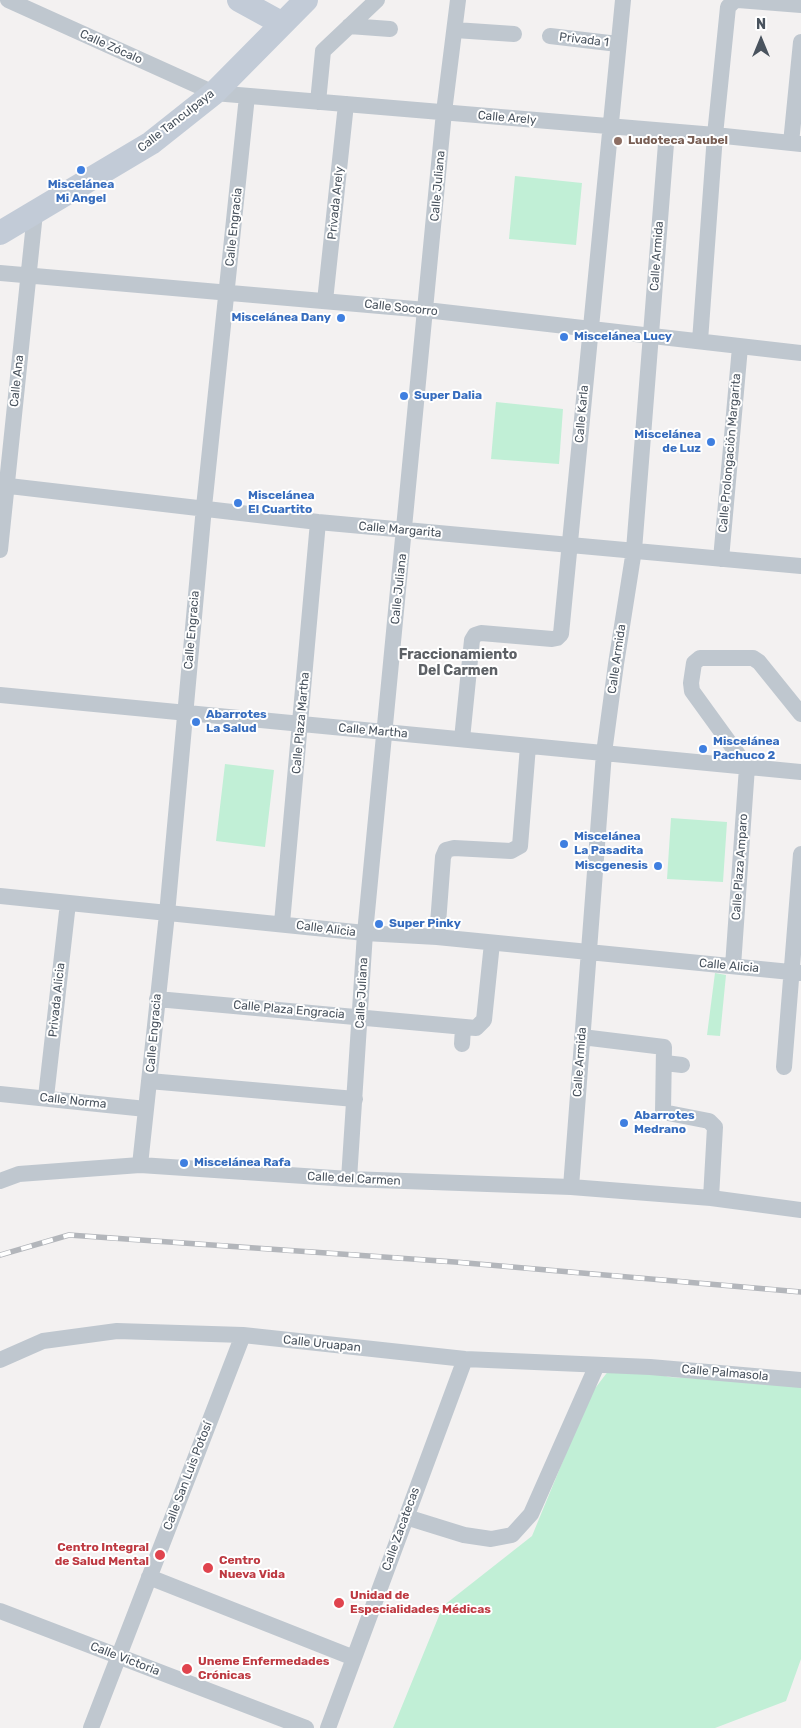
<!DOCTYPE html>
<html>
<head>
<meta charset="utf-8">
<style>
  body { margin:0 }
  #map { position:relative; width:801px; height:1728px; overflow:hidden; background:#f3f1f1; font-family:Rubik,sans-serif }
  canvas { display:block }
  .north { position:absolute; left:736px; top:15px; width:50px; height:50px; -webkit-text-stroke:4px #fff; paint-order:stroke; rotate:0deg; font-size:14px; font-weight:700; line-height:20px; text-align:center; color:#49535e }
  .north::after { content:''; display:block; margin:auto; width:18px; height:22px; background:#49535e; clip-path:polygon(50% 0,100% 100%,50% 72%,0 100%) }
</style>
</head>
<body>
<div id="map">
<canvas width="801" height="1728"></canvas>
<div class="north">N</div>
</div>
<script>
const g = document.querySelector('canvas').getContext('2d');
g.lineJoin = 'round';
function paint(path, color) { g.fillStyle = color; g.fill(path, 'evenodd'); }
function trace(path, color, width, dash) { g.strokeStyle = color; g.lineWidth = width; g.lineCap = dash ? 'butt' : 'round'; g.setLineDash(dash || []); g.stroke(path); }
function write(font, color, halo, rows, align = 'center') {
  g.font = font + ' Rubik,sans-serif'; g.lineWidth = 4; g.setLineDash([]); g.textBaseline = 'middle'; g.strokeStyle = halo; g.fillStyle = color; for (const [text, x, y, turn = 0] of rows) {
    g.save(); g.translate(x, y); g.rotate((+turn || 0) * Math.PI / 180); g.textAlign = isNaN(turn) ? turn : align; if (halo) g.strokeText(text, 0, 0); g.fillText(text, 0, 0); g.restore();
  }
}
const green = new Path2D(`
  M515 176 582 183 576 245 509 239Z
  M496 402 563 409 559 464 491 459Z
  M225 764 274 770 265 847 216 841Z
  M671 818 727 822 723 882 667 879Z
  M715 973 726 975 720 1036 707 1035Z
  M641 1369 669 1377 801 1385V1659L786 1701 715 1728H393L443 1606 532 1536 590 1395 609 1370Z`);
const street = new Path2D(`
  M8 0 214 93 715 135 801 144
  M738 0 801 5
  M349 26 390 29
  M455 30 514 34
  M550 36 618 44
  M318 102 323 51 377 0
  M791 143 801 42
  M0 273 426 310 801 353
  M325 301 346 104
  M700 341 715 135 728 7 735 0
  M0 485 318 522 801 566
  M0 550 35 213
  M721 559 740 347
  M0 695 801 772
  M462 739 472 640 475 635 481 633 552 639 557 638 561 634 623 0
  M0 896 365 933 437 937 801 973
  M282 923 318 522
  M437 937 443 857 446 850 454 848 511 851 520 846 528 746
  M733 966 747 767 692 691 691 683 694 663 700 658H753L759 662 801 714
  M157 999 476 1028 484 1020 492 943
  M462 1044 463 1028
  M665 1063 682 1065
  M784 1067 801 854
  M149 1081 355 1099
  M0 1094 146 1109
  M46 1097 68 903
  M140 1165 167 914 204 507 247 96
  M349 1179 365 933 444 112 458 0
  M0 1181 19 1174 140 1165 349 1179 571 1187 711 1198 715 1127 709 1121 663 1112 664 1047 582 1037
  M571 1187 604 753 616 664 634 550 667 131
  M711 1198 801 1210
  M0 1360 43 1341 117 1331 243 1335 465 1359 650 1367 801 1380
  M406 1517 464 1535 491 1539 512 1535 531 1514 597 1365
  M149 1577 354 1658
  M0 1611 306 1728
  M91 1728 243 1335
  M328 1728 465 1359`);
const secondary = new Path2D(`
  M239 0 281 23
  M0 233 151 143 214 93 306 0`);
const rail = new Path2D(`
  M0 1255 69 1235 455 1262 801 1292`);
const markers = [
  [618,141,5,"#8d6e63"],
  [81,170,5,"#3f7fe0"],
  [341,318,5,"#3f7fe0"],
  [564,337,5,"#3f7fe0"],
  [404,396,5,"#3f7fe0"],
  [711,442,5,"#3f7fe0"],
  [238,503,5,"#3f7fe0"],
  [196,722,5,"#3f7fe0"],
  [703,749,5,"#3f7fe0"],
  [564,844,5,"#3f7fe0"],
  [658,866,5,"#3f7fe0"],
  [379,924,5,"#3f7fe0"],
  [624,1123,5,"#3f7fe0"],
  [184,1163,5,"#3f7fe0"],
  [160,1555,6,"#e0444e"],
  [208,1568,6,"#e0444e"],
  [339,1603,6,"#e0444e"],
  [187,1669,6,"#e0444e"]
];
const streetNames = [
  ["Privada 1",584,40,7],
  ["Calle Zócalo",111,47,24],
  ["Calle Arely",507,118,5],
  ["Calle Tanculpaya",176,121,-38],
  ["Calle Juliana",438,186,-85],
  ["Privada Arely",336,203,-84],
  ["Calle Engracia",234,227,-84],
  ["Calle Armida",657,256,-86],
  ["Calle Socorro",401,308,6],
  ["Calle Ana",17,381,-84],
  ["Calle Karla",582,414,-85],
  ["Calle Prolongación Margarita",730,453,-85],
  ["Calle Margarita",400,530,5],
  ["Calle Juliana",399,589,-84],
  ["Calle Engracia",192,630,-85],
  ["Calle Armida",617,659,-82],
  ["Calle Plaza Martha",301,723,-85],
  ["Calle Martha",373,731,5],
  ["Calle Plaza Amparo",740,867,-86],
  ["Calle Alicia",326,929,7],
  ["Calle Alicia",729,966,5],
  ["Calle Juliana",362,993,-87],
  ["Privada Alicia",57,1000,-84],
  ["Calle Plaza Engracia",289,1010,5],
  ["Calle Engracia",154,1033,-85],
  ["Calle Armida",580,1062,-86],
  ["Calle Norma",73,1101,6],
  ["Calle del Carmen",354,1179,3],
  ["Calle Uruapan",322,1344,6],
  ["Calle Palmasola",725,1373,5],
  ["Calle San Luis Potosí",188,1476,-69],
  ["Calle Zacatecas",401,1529,-70],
  ["Calle Victoria",125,1659,21]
];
const educationNames = [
  ["Ludoteca Jaubel",628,141]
];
const shopNames = [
  ["Miscelánea",81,185,"center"],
  ["Mi Angel",81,199,"center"],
  ["Miscelánea Dany",331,318,"right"],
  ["Miscelánea Lucy",574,337],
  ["Super Dalia",414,396],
  ["Miscelánea",701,435,"right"],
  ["de Luz",701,449,"right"],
  ["Miscelánea",248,496],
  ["El Cuartito",248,510],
  ["Abarrotes",206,715],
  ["La Salud",206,729],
  ["Miscelánea",713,742],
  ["Pachuco 2",713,756],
  ["Miscelánea",574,837],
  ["La Pasadita",574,851],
  ["Miscgenesis",648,866,"right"],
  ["Super Pinky",389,924],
  ["Abarrotes",634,1116],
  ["Medrano",634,1130],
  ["Miscelánea Rafa",194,1163]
];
const healthNames = [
  ["Centro Integral",149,1548,"right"],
  ["de Salud Mental",149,1562,"right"],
  ["Centro",219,1561],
  ["Nueva Vida",219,1575],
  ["Unidad de",350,1596],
  ["Especialidades Médicas",350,1610],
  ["Uneme Enfermedades",198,1662],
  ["Crónicas",198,1676]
];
const neighbourhoodNames = [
  ["Fraccionamiento",458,655],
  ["Del Carmen",458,671]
];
paint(green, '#c1efd6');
trace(street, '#bfc7cf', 16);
trace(secondary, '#c2cbd7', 24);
trace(rail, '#b3b6bb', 5.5);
trace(rail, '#fff', 4, [11]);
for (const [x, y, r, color] of markers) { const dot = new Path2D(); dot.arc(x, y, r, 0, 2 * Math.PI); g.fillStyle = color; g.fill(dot); trace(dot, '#fff', 2); }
write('12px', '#49535e', '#fff', streetNames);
write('bold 12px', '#785e54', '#fff', educationNames, 'left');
write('bold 12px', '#366cbe', '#fff', shopNames, 'left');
write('bold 12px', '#be3a42', '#fff', healthNames, 'left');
write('bold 14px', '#5d6166', '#fff', neighbourhoodNames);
</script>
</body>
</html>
